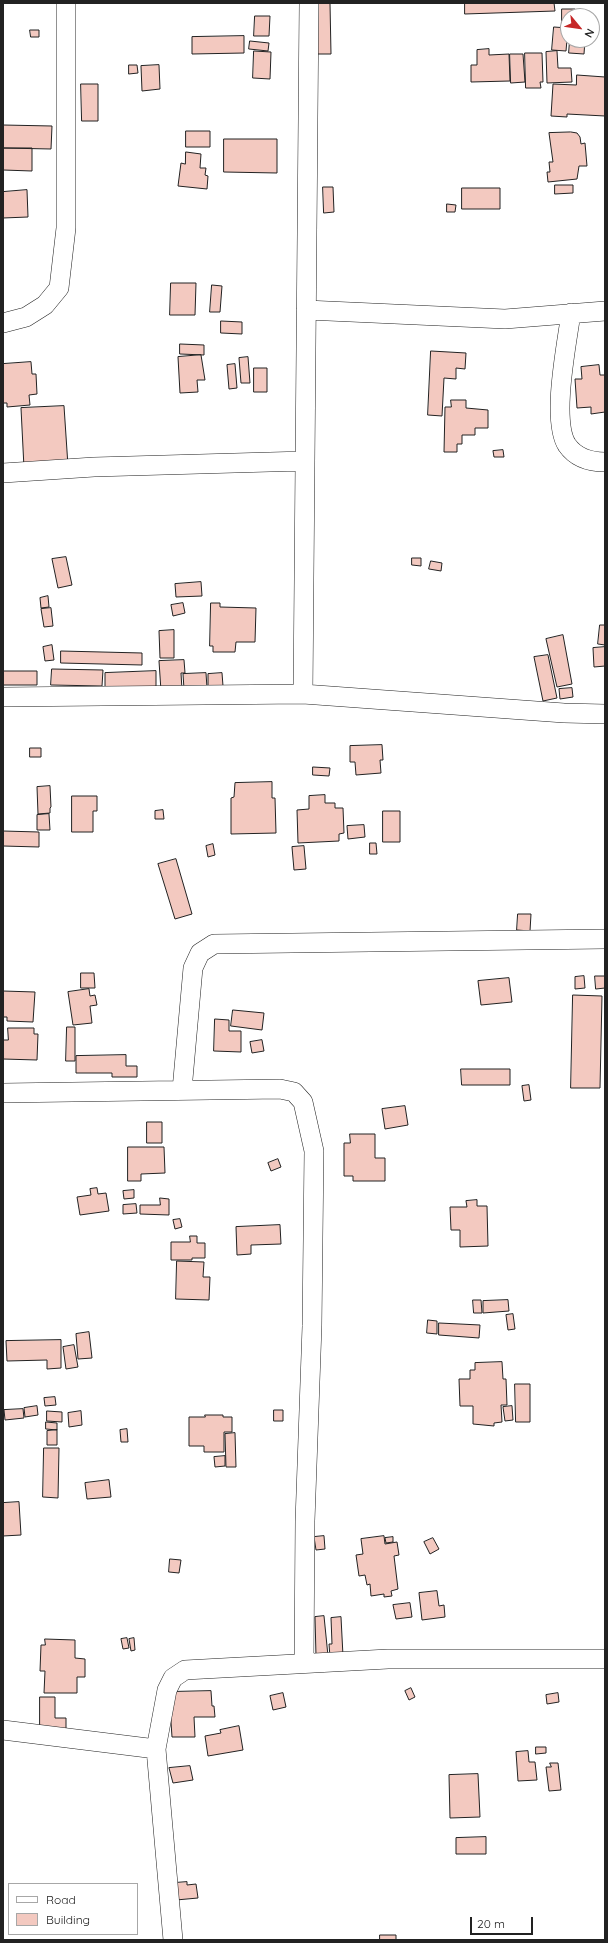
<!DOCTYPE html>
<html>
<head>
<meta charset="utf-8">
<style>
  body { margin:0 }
  #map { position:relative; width:608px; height:1943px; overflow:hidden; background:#fff; font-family:Quicksand,sans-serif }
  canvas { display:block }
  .frame { position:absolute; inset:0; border:4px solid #222; pointer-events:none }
  .legend { position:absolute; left:8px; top:1883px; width:130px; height:52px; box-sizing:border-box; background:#fff; border:1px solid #a7a7a7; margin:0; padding:5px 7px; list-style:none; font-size:12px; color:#222 }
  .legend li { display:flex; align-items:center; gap:8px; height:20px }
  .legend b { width:20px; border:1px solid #a7a7a7 }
  .north { position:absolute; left:560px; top:8px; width:40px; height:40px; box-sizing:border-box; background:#fff; border:1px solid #a7a7a7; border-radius:50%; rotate:119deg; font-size:11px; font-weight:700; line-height:16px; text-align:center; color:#222 }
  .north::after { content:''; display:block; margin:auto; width:14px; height:18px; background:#c62828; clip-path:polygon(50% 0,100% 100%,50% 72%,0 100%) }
  .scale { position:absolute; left:470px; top:1917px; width:63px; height:18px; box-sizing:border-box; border:2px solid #222; border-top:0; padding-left:5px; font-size:12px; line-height:14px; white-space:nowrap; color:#222; -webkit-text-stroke:3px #fff; paint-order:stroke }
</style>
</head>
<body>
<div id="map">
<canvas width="608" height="1943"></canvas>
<div class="frame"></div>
<ul class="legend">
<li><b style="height:5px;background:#fff"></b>Road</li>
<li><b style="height:11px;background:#f3c9c0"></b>Building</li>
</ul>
<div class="north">N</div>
<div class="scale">20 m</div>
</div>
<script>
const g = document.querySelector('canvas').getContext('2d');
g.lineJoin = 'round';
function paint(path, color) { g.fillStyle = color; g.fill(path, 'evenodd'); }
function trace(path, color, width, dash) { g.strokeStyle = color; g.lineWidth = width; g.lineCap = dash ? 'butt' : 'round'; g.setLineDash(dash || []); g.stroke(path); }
const building = new Path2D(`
  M330 3 331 54H314L313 4Z
  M465 3H554L555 11 465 14Z
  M562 9H575V16H568V26H562Z
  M255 16H270L269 36H254Z
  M554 27 568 28 566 51 552 50Z
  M30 30H39V37H31Z
  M244 36V53L192 54V37Z
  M570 40H585L584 54 569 53Z
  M250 41 269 43 268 51 249 49Z
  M489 49V55L509 54 510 81 471 82V65H477V50Z
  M254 51 271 52 270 79 253 78Z
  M557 51 558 68H571L572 82 547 83 546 52Z
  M525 53H542L543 82H540L541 88H526Z
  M510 54H523L525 82 511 83Z
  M129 65H137L138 73 129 74Z
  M159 65 160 89 142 91 141 66Z
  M577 75 605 77V116L567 114V117L551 116 553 84 576 85Z
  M81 84H98V121H82Z
  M3 125 52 126 51 149 3 148Z
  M186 131H210V147H186Z
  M571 132 577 133 580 137 581 144 585 143 587 166H579L577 179 548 182 547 172H550L549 162H553L549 133Z
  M224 139H277V173L224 172Z
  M3 148H32V171L3 170Z
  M186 152 201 154 200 168H206L205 175 208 176 207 189 178 186 181 163 185 164Z
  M555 185H573V193L555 194Z
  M323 187H333L334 212 324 213Z
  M462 188H500V209H462Z
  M27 190 28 217 3 218V192Z
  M447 204 456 205 455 212H447Z
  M171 283H196L195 315H170Z
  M212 285 222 286 220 312H210Z
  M221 321 242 322V334L221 333Z
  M180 344 204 345V355L180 354Z
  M431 351 466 353 465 369 456 368V379L444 378 442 416 428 415Z
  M201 355 205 380H197L198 392 180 393 178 357Z
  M248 357 250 383H241L239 358Z
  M31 362 32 374H36L37 394 29 395 30 405 7 407V403H3V364Z
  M235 364 237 388 229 389 227 365Z
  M599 365 600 375H605V412L591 414V407L577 408 575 379H582L581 367Z
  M254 368H267V392H254Z
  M451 400H466V408L488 410V428H475V435H462V444H457V452H444L445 407H451Z
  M64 406 68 466 24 468 21 408Z
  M503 450 504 457H494L493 451Z
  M66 557 72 585 58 588 52 559Z
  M412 558H421V566L412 565Z
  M431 561 442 563 441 571 429 569Z
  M201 582 202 596 176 597 175 584Z
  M48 596 49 607 41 608 40 598Z
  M183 603 185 613 173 616 171 605Z
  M211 603H220V607L256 608 255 642H236L235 652H213V646H210Z
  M51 608 53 626 44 627 41 609Z
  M600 625H605V645L598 644Z
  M174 630V658H160L159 631Z
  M563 635 572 684 557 687 546 639Z
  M52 645 54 660 45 661 43 647Z
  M605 647V666L594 667 593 648Z
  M61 651 142 653V665L61 663Z
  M548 655 557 698 543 701 534 657Z
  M184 660 185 673H181L182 690 161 691 159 661Z
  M52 669 103 670 102 686 51 685Z
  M3 671H37V685H3Z
  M156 671V688L105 689V673Z
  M206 673 207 688 184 689 183 674Z
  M222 673 223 686 208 687V674Z
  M572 688 573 697 560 699 559 689Z
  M382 745 383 760H380L381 773 356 775 355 762H350V746Z
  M30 748H41V757H30Z
  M313 767 330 768 329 776 313 775Z
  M272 782V798H275L276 833 231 834V798L234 797 235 783Z
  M50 786 51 807 50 808V813L38 814 37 787Z
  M325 795V803H335V808H343L344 833 339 834V841L298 843 297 810 309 809V796Z
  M72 796H97V811H93V832H72Z
  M163 810 164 819H155V811Z
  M383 811H400V842H383Z
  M49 814 50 830H37V815Z
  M364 825 365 837 348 839 347 826Z
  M3 831 39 832V847L3 846Z
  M370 843H376L377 854H370Z
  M213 844 215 855 208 857 206 846Z
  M304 846 306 869 294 870 292 847Z
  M176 859 192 914 175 919 158 864Z
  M518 914H531L530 931 517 930Z
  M81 973H94L95 988H81Z
  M584 976 585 988 575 989V977Z
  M595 976H605V988L596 989Z
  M509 978 512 1002 481 1005 478 981Z
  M89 989 90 996 95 995 97 1005 90 1006 92 1023 73 1025 68 992Z
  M3 991 35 992 33 1022 7 1021V1017H3Z
  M573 995 602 996 600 1088H571Z
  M233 1010 264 1013 262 1030 231 1026Z
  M215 1019 229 1020V1031H241V1052L214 1051Z
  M67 1027H75V1061H66Z
  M8 1028H34V1034H38L37 1060 3 1059V1040H8Z
  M262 1040 264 1051 252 1053 250 1042Z
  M126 1055V1066H137V1077H112V1073H76V1056Z
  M461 1069H510V1085H462Z
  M529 1085 531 1100 524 1101 522 1086Z
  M405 1106 408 1125 385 1129 382 1109Z
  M147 1122H162V1143H147Z
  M350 1134H375V1158H385V1181H353V1176H344V1143H350Z
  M128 1147H164L165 1173 141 1174V1181H128Z
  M278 1159 281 1167 271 1171 268 1163Z
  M97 1188 98 1194 106 1193 109 1211 80 1215 77 1197 91 1195 90 1189Z
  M134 1190V1198L124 1199 123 1191Z
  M160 1198 169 1199V1215L140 1214V1205H160Z
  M477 1200V1206H487L488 1246 460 1247V1230H451L450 1207H467L466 1201Z
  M136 1204 137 1213 123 1214V1205Z
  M180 1219 182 1227 175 1229 173 1220Z
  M280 1225 281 1244 251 1245V1254L237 1255 236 1227Z
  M190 1236H197V1243H205V1258H192V1260H171V1242H190Z
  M177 1261 204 1262 203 1277H210L209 1300 176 1299Z
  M473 1300H481L482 1313H474Z
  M508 1300 509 1311 483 1313V1301Z
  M513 1314 515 1329 508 1330 506 1315Z
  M428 1320 437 1321V1334L427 1333Z
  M439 1323 480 1325 479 1338 439 1335Z
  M89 1332 92 1358 78 1359 76 1334Z
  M61 1340V1368L47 1369V1360L7 1361 6 1341Z
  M74 1345 78 1367 66 1369 63 1347Z
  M502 1362 503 1379H506L507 1405H501L502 1422 494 1423V1426L473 1424V1406H460L459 1379H470V1370H475V1363Z
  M515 1384H530V1422H516Z
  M55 1397 56 1405 45 1406 44 1398Z
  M37 1406 38 1415 25 1417 24 1408Z
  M512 1406 513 1420 505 1421 503 1407Z
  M23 1409 24 1418 5 1420 4 1410Z
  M274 1410H283V1421H274Z
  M47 1411 62 1412V1422L47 1421Z
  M81 1411 82 1425 69 1427 68 1413Z
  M205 1415H223V1417H232V1432H224V1452H204V1446H189V1417H205Z
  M46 1422 57 1423V1430L46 1429Z
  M127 1429 128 1442H121L120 1430Z
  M57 1430V1445H47V1431Z
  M235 1433 236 1467H226L225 1434Z
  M44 1448H59L58 1498 43 1497Z
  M225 1456V1466L215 1467 214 1457Z
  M109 1480 111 1497 87 1499 85 1483Z
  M19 1502 21 1535 3 1536V1503Z
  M324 1536 325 1549 316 1550 314 1537Z
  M384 1536 385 1544 397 1542 399 1555 394 1556 398 1589 391 1591 392 1596 384 1597V1594L371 1596 370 1584 367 1585 365 1575 359 1576 356 1555 363 1554 361 1539Z
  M393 1537V1542L386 1543 385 1538Z
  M433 1538 439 1549 430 1554 424 1542Z
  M170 1559 181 1560 179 1573 169 1572Z
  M437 1591 439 1606 444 1605 445 1617 422 1620 419 1593Z
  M410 1603 412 1617 396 1619 393 1605Z
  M324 1616 328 1656H316L315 1617Z
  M341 1617 343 1656 330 1657 329 1644H332L331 1618Z
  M127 1638 129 1648 123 1649 121 1639Z
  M134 1638 135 1650 131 1651 129 1639Z
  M45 1639 75 1640V1658L85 1659V1677H77V1693H44L45 1671H40L41 1645H45Z
  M411 1688 415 1697 409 1700 405 1691Z
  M211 1691 212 1706H214L215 1717H194L195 1737H172L169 1692Z
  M283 1693 286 1707 273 1710 270 1696Z
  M558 1693 559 1702 547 1704 546 1695Z
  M40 1697H55V1718H66V1731H40Z
  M239 1726 243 1750 208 1756 205 1736 221 1733 220 1730Z
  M536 1747H546V1753L536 1754Z
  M528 1751 529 1762H535L537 1780 518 1781 516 1752Z
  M550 1763H558L561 1790 549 1791 546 1767H551Z
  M190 1766 193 1780 173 1783 169 1768Z
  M478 1774 480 1817 450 1818 449 1775Z
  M486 1837V1854H456V1838Z
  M187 1882V1885L196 1884 198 1898 176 1900 174 1883Z
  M380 1935H396V1940H380Z`);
const street = new Path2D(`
  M306 310 505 319 605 311
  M571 313C567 343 551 420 567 445 576 458 591 462 605 462
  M3 323 26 317 45 305 59 288 66 228V3
  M3 473 94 467 305 461
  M303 694 309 3
  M3 697 303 694 564 713 605 714
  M182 1090 193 968 200 953 214 944 605 939
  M3 1093 280 1089 294 1092 303 1102 314 1151 312 1326 305 1521 304 1663
  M3 1730 156 1749
  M173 1940 156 1749 167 1690 173 1678 185 1670 388 1659H605`);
paint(building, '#f3c9c0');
trace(building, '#222', 1);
trace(street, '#222', 20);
trace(street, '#fff', 19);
</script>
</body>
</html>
